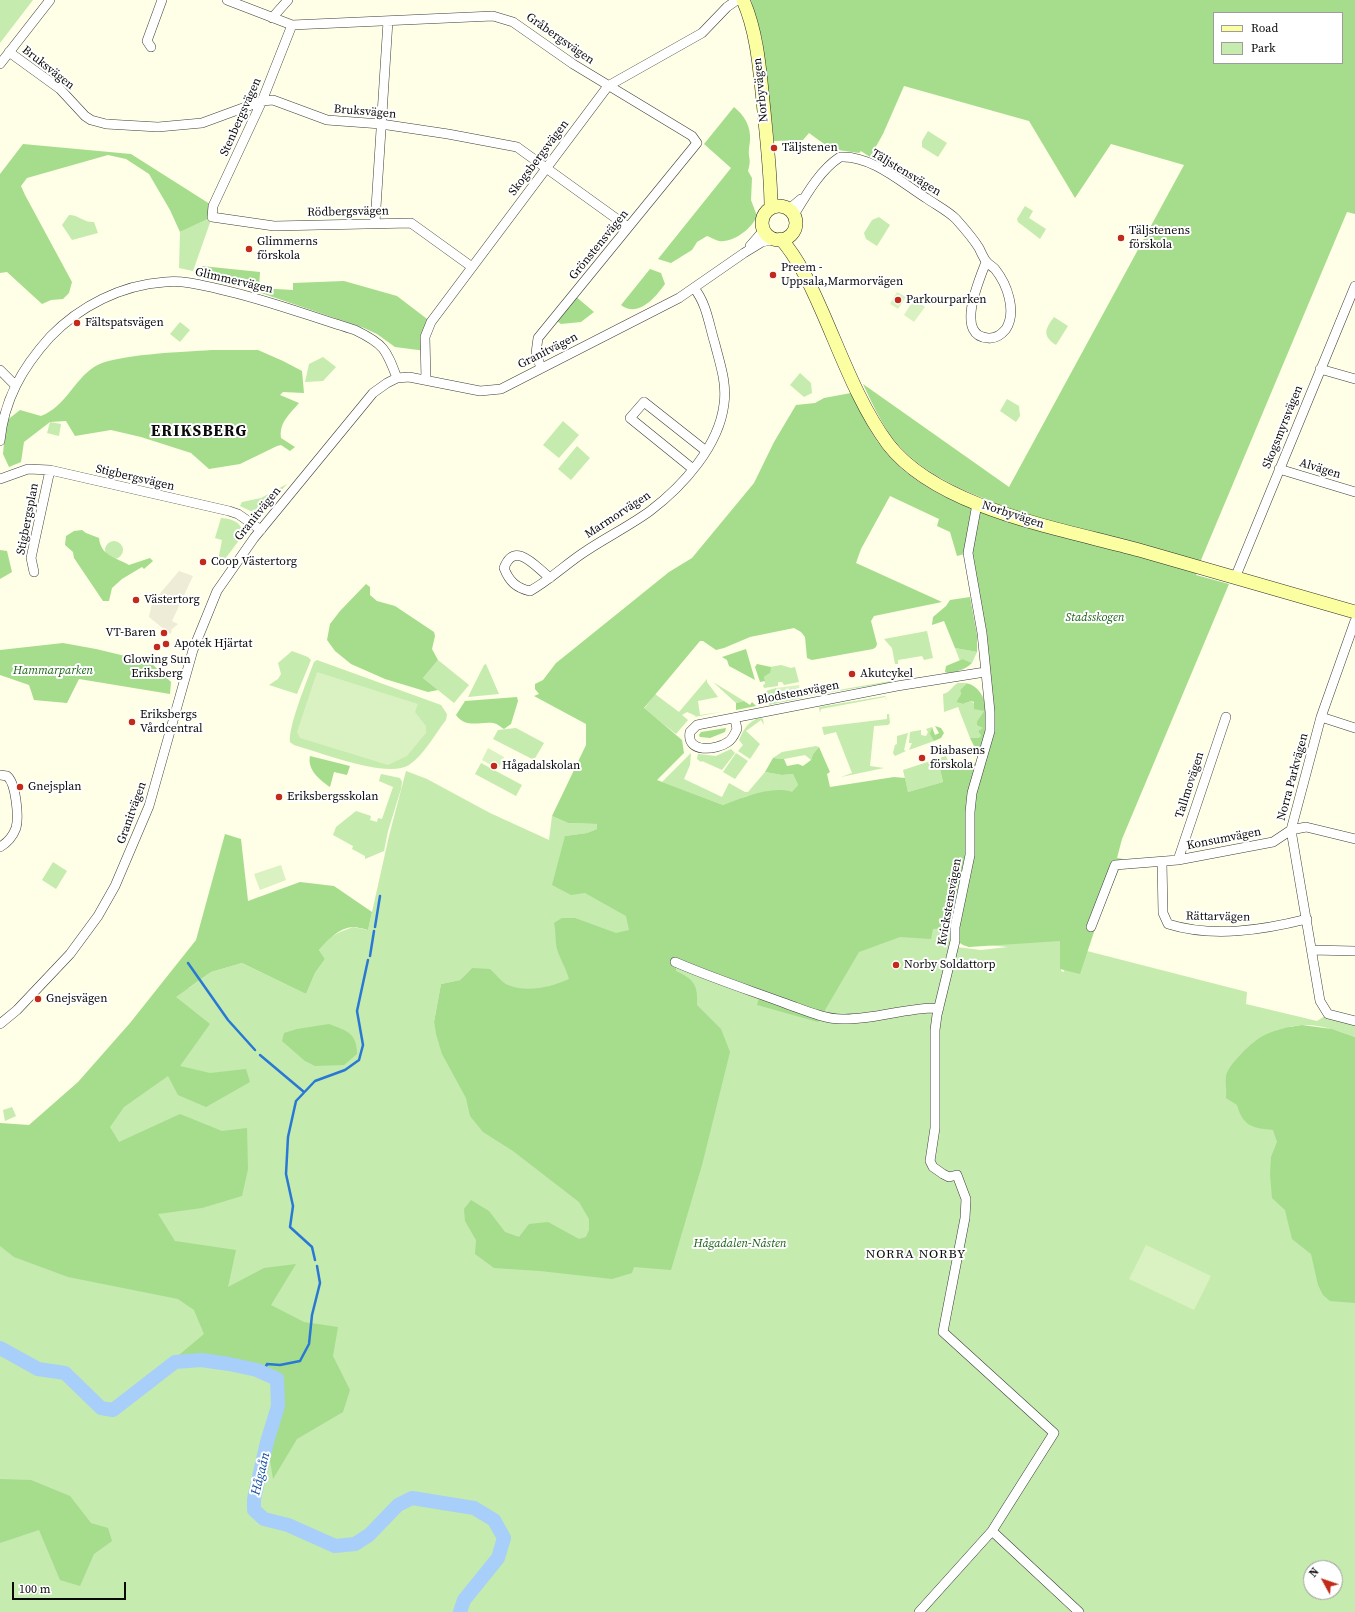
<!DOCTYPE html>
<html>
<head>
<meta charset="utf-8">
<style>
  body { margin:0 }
  #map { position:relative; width:1355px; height:1612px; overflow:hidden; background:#fffee6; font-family:"Source Serif 4",serif }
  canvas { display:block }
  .legend { position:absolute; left:1213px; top:12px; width:130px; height:52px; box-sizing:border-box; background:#fff; border:1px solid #9d9d9d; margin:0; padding:5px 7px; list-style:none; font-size:12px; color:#0a0a0a }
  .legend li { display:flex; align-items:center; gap:8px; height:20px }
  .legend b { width:20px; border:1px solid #9d9d9d }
  .north { position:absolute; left:1303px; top:1560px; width:40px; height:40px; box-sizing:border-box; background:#fff; border:1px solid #9d9d9d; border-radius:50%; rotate:310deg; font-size:11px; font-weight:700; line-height:16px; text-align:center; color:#0a0a0a }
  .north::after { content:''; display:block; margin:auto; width:14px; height:18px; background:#c22b1a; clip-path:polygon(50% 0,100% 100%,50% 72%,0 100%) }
  .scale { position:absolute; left:12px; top:1582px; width:114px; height:18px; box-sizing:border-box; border:2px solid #0a0a0a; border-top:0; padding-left:5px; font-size:12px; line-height:14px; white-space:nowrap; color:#0a0a0a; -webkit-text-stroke:3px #fff; paint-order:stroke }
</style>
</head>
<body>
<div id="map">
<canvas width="1355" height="1612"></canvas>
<ul class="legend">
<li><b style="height:5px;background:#fcffa1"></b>Road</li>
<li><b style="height:11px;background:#c5ebae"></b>Park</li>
</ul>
<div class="north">N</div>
<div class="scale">100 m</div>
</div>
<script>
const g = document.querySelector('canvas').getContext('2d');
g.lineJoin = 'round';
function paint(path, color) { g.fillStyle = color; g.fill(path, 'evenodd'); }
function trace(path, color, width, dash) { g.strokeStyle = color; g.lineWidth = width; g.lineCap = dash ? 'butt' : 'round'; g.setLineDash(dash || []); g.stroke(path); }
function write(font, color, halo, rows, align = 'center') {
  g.font = font + ' "Source Serif 4",serif'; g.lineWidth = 4; g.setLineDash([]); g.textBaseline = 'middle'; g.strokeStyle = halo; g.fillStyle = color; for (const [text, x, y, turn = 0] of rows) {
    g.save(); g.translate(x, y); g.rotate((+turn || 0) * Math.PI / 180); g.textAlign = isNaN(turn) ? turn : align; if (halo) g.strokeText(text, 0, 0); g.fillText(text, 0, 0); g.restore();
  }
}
const green = new Path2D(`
  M0 0H33L0 43Z
  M928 131 947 143 938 157 922 147V141Z
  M1025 206 1033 211 1029 218 1046 229 1040 239 1018 222 1017 219Z
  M69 215C79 215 84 223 94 222L98 233 72 240 62 225Z
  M212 217 193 271 179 268 180 232Z
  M879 217 890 225 877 246 866 239 864 233 872 220Z
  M1054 317 1068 326 1056 345C1042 336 1045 329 1054 317Z
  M180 322 190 330 180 342 170 334Z
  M323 357 336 367 323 381 305 382 309 364Z
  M800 373 811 383 812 393 804 397 790 385Z
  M1007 399 1019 406 1020 416 1016 422 1000 411Z
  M563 421 579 435 559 458 543 445Z
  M50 422 61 424 59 436 47 433Z
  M577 446 590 458 571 480 558 469Z
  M287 484 263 511 255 513 240 506 242 502 261 498Z
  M221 518C233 519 242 522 243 535L222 563 218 561 222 540 215 538Z
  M105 550a9 9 0 1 1 18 0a9 9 0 1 1-18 0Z
  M927 631 933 658 924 660 922 656 898 660V664H895L892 648 884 639Z
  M955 648 977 652 972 663 963 659 960 661Z
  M292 651 308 657 311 660 297 694 269 685 278 679 281 674 278 663Z
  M317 660 441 705 447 714 446 720C435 734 424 755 409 765 387 779 319 752 294 745L290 742C288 727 308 678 314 662Z
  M438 660 469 685 454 703 423 678Z
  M486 664 499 694 468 697 484 665Z
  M781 665 791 668 795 667 799 682 784 685 782 682H778V686L764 688 763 685 765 684 764 677 770 673V667Z
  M891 676 893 682 808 696 807 690 809 695 891 681Z
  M707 679V682L718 697 698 701 700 715 721 712 694 717 696 716 687 712 682 715 688 720 676 734 644 709 655 694 679 712Z
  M713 682 744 701 736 703Z
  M958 683H964L966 684 960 690 961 694 956 702 963 704 971 701 984 711 977 721 984 728 978 731 981 736 978 738H970L958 707 944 712 943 694C950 693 952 686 958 683Z
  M776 688 779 699 768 701 801 697 800 692 802 698 769 705 766 691Z
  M885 696 888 702 885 697 880 698 821 709 820 713 819 707Z
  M887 714H889L890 723 888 725 874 726 870 766 884 768 841 777 852 773 836 732 824 735 822 727 887 719Z
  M760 718 763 719 764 725 761 720 746 731 760 744 750 759 738 751 743 745 739 740C744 729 748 721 760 718Z
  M932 727 931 731 934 741 909 750 912 743H909L910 732 921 730V735L926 736 928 732 926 729Z
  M516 728 544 743 534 760 493 739 498 730Z
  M908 733 904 750 906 751 895 756 893 753 895 745 897 744V736Z
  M816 746 819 747 813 754 811 760 805 755 784 759 773 758 782 752Z
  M731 749 735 753 722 770 702 761 701 762 697 759 698 754 716 756Z
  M691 753 690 765 684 779 722 797 729 783 745 792H748L765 772 782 775 793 774 798 785 792 793 747 796 723 805 662 782Z
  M736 753 748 761 735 779 723 772Z
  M946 756 949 764 940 769 943 782 908 792 903 770Z
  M481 763 522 785 516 796 475 774Z
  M406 771 427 779 490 813 549 840 552 816 568 823 597 824V829L587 833 565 836 924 849 1087 951 1247 992 1246 1004 1317 1021 1328 1014 1355 1021V1037C1335 1030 1312 1021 1290 1027L1355 1043V1612H0V1150L112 1063 171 979 189 988 211 972 242 963 306 994 315 973 325 959 319 950 327 939 340 932 353 927 368 930 389 836ZM957 942 1007 947H1008L981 950 956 947ZM1061 942H1067L1064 972 1061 971ZM472 968 436 1032 434 1022 441 984 460 980ZM1311 1568H1335V1592H1311Z
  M381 774 400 778 402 782 401 789 388 831 384 851 365 859V856L352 849 353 846 333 835 336 827 356 811 371 816 370 820 377 822 378 818 382 819 393 787 379 781Z
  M53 862 67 871 56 889 42 880Z
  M12 1107 16 1116 5 1121 3 1110Z`);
const forest = new Path2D(`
  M751 0H1355V214L1347 212 1201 560 1196 575 1229 584 1122 839 1117 858 1123 859 1097 923 1080 974 1060 969V941L969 947 963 945 957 941 955 927 933 929 931 939 900 937 859 952 818 1022 757 1005 759 998 676 962V971C694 979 698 985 697 1005L721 1029 730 1052 702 1165 671 1270 634 1267 632 1273 612 1279 540 1271 494 1268 475 1254 476 1240 465 1221 464 1209 471 1200 489 1211 505 1232 519 1237 529 1224 548 1222 579 1239 586 1237 589 1230V1219L579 1202 513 1151 483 1132 470 1116 466 1098 442 1054 436 1034 434 1022 441 984 460 980 472 968 490 969C495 973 502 983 508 985 528 993 551 987 569 979 566 968 560 959 557 949 555 941 556 931 554 923L562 918H575L616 933 629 930 626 916 585 893 571 895 552 885 565 836 587 833 597 829V824L568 823 552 816 586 745V724L534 696 539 694 535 689V684L543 680 556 663 571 651 669 572 692 558 754 483 774 442 796 405 815 403 824 398 851 393C861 412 869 432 883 449 906 478 938 495 971 508L970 538 976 513 983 498C950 485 917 468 894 440 881 423 872 403 863 384L1009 487 1184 165 1111 144 1075 198 1029 121 904 86 883 134 870 157 861 151 859 153 831 149 809 133 803 140 774 141 762 39ZM1214 13H1342V63H1214ZM890 496 939 519 937 526 950 532 957 556 968 553 990 731 981 764 955 763 949 764 940 769 943 782 908 792 905 778 894 777 830 787 827 774 830 772 819 747 813 754 811 760 803 766 798 764 787 766 784 759 773 758 765 772 782 775 793 774 798 785 792 792C773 785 741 798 723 805L657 780 684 753 682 740 644 708 700 641H703L716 650 724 648 750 637 794 628 801 632 805 637 807 658 812 660 873 649 876 647 877 644 871 621 874 616 942 602 856 563 861 549Z
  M734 107C744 115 751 126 750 140 750 143 749 146 749 149 748 160 752 158 748 171L752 178 751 200 757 216C752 228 734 243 719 241 715 240 710 237 707 236L697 242 692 250 671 263 658 259 731 168 704 144Z
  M23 144 131 154 213 206 212 217 180 232 170 210 149 174 126 159 108 155 27 178 21 186 25 195 72 282 69 293 63 299 51 300 42 304 7 272 0 273V174Z
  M202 266 260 272 259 288 293 290V283L344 281 397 296 431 322 426 351 395 347 377 334 364 328 261 293 255 284 200 271Z
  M650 269 661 273 665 284C655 298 638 318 621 305Z
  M574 295 594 312 581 322 561 324 554 319Z
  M211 350H258L283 361 302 371 304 393 283 392 280 395 299 403C290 414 279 422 281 438L295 447 290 451 281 445 277 446 240 464 209 469 191 453 141 437 111 430 75 436 66 421 50 422 24 442 21 462 9 467 3 454 6 421 20 410 41 416C66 406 73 381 94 367 113 354 185 352 211 350Z
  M82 530 86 533 99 538C101 556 115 557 129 565L150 558 153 561 144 569 142 567 122 579 112 588 109 601H103L74 558 73 552 65 545 66 536 74 531Z
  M0 550 7 551 12 572 0 579Z
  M366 584 370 587V595L377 601 395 606 434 632 435 636 432 649 438 660 423 678 438 690 428 692 385 679 351 664 335 651 327 640 330 624 340 611Z
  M970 597 977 635V652L955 648 944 621 932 625 933 617 946 606 950 600Z
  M63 643 96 649 150 662 171 682 170 694 79 679 67 703 34 700 29 685 0 675V650Z
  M746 649 755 680 729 666 727 660 722 657Z
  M963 659 972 663C964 670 957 672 947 673L945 672 946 666Z
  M757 664 771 667 770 673 764 677 765 681 760 682 755 667Z
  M964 683C984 684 990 712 987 729 985 737 982 745 980 753L974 746 970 738H978L981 736 978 731 983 728 977 725V721L984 711 974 709V702L971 701 963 704 956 702 961 694 960 690 966 684Z
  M517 697 518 701 511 724 504 729C501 727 496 723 493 723 481 721 466 729 456 715L465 701Z
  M744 701 750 705 752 702 756 706 736 710V703Z
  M935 726 941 728 944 733 941 738 934 741 930 734 932 727 935 735 939 733Z
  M726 728 725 732 710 738 700 737 699 735 701 732Z
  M310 756 350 766 347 775 334 772 330 787C320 780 307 770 310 756Z
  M225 834 241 839 248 901 300 882 334 886 372 912 368 930C364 929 357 927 353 927 339 928 327 940 319 950L325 959 315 973 306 994 242 963 211 972 176 997 210 1024 180 1066 210 1073 246 1069 250 1082 206 1107 178 1095 168 1076 124 1107 110 1127 119 1142 180 1114 222 1131 247 1128 248 1169 242 1196 202 1208 158 1214 175 1241 236 1250 228 1287 264 1268 296 1264 271 1305 304 1322 338 1327 333 1356 350 1390 343 1412 297 1439 273 1479 267 1442 278 1406 277 1379 256 1370 179 1355 204 1334 194 1310 178 1299 68 1277 14 1257 0 1246V1123L29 1125 78 1082 130 1023 196 940Z
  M329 1024C347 1031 357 1033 357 1054L344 1065 315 1066 305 1061 282 1041 284 1033 297 1029Z
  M1302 1025 1332 1029 1355 1037V1303L1330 1301 1323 1295 1318 1285 1311 1254 1292 1239 1285 1210 1272 1198 1270 1174 1271 1157 1277 1142 1273 1130C1252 1128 1243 1126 1237 1105L1226 1098C1227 1090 1225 1083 1226 1076 1228 1065 1251 1043 1261 1037 1273 1030 1288 1027 1302 1025Z
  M0 1479 31 1480 70 1496 91 1523 108 1528 112 1541 94 1554 80 1586 60 1580 39 1530 0 1543Z`);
const pitch = new Path2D(`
  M897 292 906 297 898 309 890 304Z
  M914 299 925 307 914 322 904 315Z
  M317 672 418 704 415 712 426 726V733L407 756 388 765 300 738 297 732Z
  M799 685 801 698 769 703 768 701 778 699 776 688Z
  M488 748 504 757 498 769 482 760Z
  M281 865 286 880 260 890 254 874Z
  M1146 1245 1211 1276 1194 1310 1129 1279Z`);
const plaza = new Path2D(`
  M179 571 193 576 172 621 178 624 171 630 167 627 172 631 170 634 149 617 152 603Z`);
const stream = new Path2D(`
  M375 927 380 896
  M370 956 374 931
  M188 963 228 1020 255 1050
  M260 1055 304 1092
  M315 1260 312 1247 290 1227 293 1206 286 1174 288 1137 296 1101 315 1081 345 1070 359 1060 363 1045 357 1011 368 960
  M263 1373 267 1364 280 1365 300 1361 309 1344 312 1315 320 1283 317 1266`);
const river = new Path2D(`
  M0 1348 38 1369 65 1373 101 1408 113 1410 175 1362 201 1360 229 1364 257 1370 277 1379 278 1406 267 1442 254 1499V1510L264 1519 288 1525 335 1546 355 1544 369 1535 398 1505 412 1498 474 1508 494 1520 504 1538 498 1558 464 1600 460 1612`);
const street = new Path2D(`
  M227 0 292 25 493 16 513 22 573 64 692 136 697 143 538 338 536 353 541 368
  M272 18 288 0
  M292 25 262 101 213 206 212 217 274 226 411 223 472 267
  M151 47 147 41 162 0
  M9 52 60 89 85 116 91 120 106 124 158 127 202 123 262 101 273 100 327 120 381 124 448 134 517 147 628 227
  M0 64 50 0
  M789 209 801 199
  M794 215C806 195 820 170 840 157 871 155 901 182 926 198 936 205 948 211 956 219 964 228 973 238 979 248 981 252 983 257 986 261 988 264 992 266 995 269 1007 284 1017 311 1006 329 1001 335 996 339 988 338 954 336 980 278 986 262
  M375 223 388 21
  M750 246 764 230
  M1320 369 1355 379
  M0 370 15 385
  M426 380 425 337 431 322 608 86 702 33 727 7 737 0
  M0 441C4 400 22 368 50 337 80 306 121 285 165 282 183 280 201 285 219 289 265 299 309 316 355 330 384 344 386 349 397 378
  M693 469 630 418 644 402 706 451
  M1279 469 1355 492
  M0 479 28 469 50 470 229 511 238 514 261 530
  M977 504 968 553 982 633 990 712V731L972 793 970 812V855L955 927V941L937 1015 935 1030V1128L930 1161 933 1167 943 1174 949 1177 957 1175 966 1199 965 1218 943 1332 1054 1433 992 1531 1079 1612
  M34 572 31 558 50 470
  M550 578C535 566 515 540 504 568 509 581 516 588 530 591 550 580 567 563 586 551 607 537 631 525 650 511 683 486 719 446 724 404 727 383 720 364 715 344 709 325 707 304 694 288
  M1235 578 1355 286
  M1355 621 1321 717 1291 830 1320 1001 1328 1014 1355 1021
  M1321 717 1355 728
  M735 719 737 729C735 733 733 739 728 742 717 750 686 754 690 732L697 725 897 686 985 672
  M0 775 7 776C16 783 19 817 16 828 13 836 7 843 0 847
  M1178 860 1226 717
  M1162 862 1163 913 1168 924C1213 938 1263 930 1307 919
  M1091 927 1115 865 1178 860 1273 842 1291 830 1306 827 1355 839
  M1312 950 1355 951
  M675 962C712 978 749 990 787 1004 804 1010 824 1019 842 1019 875 1020 906 1007 939 1008
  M0 1024 17 1010 70 954 98 916 115 886 149 806 193 650 217 591 254 538 373 393 387 383 397 378 409 377 480 391 501 389 679 298 744 253 762 242 775 239
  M919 1612 992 1531`);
const secondary = new Path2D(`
  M743 0C758 34 760 74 764 111 767 143 771 176 771 208
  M762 223a17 17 0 1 1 34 0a17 17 0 1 1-34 0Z
  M781 239C799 260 810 284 821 309 841 354 859 405 888 444 938 509 1063 529 1139 550 1211 570 1283 591 1355 612`);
const markers = [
  [774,148,4,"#c22b1a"],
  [1121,238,4,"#c22b1a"],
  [249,249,4,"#c22b1a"],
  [773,275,4,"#c22b1a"],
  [898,300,4,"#c22b1a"],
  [77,323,4,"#c22b1a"],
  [203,562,4,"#c22b1a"],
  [136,600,4,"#c22b1a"],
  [164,633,4,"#c22b1a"],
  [166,644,4,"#c22b1a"],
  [157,647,4,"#c22b1a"],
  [852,674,4,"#c22b1a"],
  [132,722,4,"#c22b1a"],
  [922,758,4,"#c22b1a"],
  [494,766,4,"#c22b1a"],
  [20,787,4,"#c22b1a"],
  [279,797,4,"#c22b1a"],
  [896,965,4,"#c22b1a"],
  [38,999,4,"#c22b1a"]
];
const streetNames = [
  ["Gråbergsvägen",560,39,35],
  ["Bruksvägen",48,68,38],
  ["Norbyvägen",761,90,-96],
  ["Bruksvägen",365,112,5],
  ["Stenbergsvägen",241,117,-66],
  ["Skogsbergsvägen",539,158,-53],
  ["Täljstensvägen",906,173,31],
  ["Rödbergsvägen",348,212,-1],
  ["Grönstensvägen",599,245,-51],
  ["Glimmervägen",234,281,13],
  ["Granitvägen",548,351,-27],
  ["Skogsmyrsvägen",1283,427,-68],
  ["Alvägen",1320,469,17],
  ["Stigbergsvägen",135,478,13],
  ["Granitvägen",258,514,-51],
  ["Marmorvägen",618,515,-33],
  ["Norbyvägen",1013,515,18],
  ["Stigbergsplan",28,519,-79],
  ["Blodstensvägen",798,693,-11],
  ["Norra Parkvägen",1293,777,-75],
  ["Tallmovägen",1190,785,-72],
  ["Granitvägen",132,813,-70],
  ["Konsumvägen",1224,839,-11],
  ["Kvickstensvägen",950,902,-80],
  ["Rättarvägen",1218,917,1]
];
const poiNames = [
  ["Täljstenen",782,148],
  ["Täljstenens",1129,231],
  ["förskola",1129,245],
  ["Glimmerns",257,242],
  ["förskola",257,256],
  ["Preem -",781,268],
  ["Uppsala,Marmorvägen",781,282],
  ["Parkourparken",906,300],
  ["Fältspatsvägen",85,323],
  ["Coop Västertorg",211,562],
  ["Västertorg",144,600],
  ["VT-Baren",156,633,"right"],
  ["Apotek Hjärtat",174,644],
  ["Glowing Sun",157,660,"center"],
  ["Eriksberg",157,674,"center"],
  ["Akutcykel",860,674],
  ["Eriksbergs",140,715],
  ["Vårdcentral",140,729],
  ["Diabasens",930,751],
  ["förskola",930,765],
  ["Hågadalskolan",502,766],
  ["Gnejsplan",28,787],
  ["Eriksbergsskolan",287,797],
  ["Norby Soldattorp",904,965],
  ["Gnejsvägen",46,999]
];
const parkNames = [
  ["Stadsskogen",1095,618],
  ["Hammarparken",53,671],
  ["Hågadalen-Nåsten",740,1244]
];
const neighbourhoodNames = [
  ["NORRA NORBY",916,1255]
];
const waterNames = [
  ["Hågaån",261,1474,-76]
];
const districtNames = [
  ["ERIKSBERG",199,432]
];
paint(green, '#c5ebae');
paint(forest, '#a5dd8d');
paint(pitch, '#daf2c1');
paint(plaza, '#eeebd7');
trace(stream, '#2978d6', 2.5);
trace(river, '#a7cffa', 14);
trace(street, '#3d3d3d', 10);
trace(secondary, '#2c2c2c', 14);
trace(street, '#fff', 9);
trace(secondary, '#fcffa1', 13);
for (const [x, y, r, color] of markers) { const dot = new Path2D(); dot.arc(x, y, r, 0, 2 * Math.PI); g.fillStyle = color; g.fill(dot); trace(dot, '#fff', 1.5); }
write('12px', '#0a0a0a', '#fff', streetNames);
write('12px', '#0a0a0a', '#fff', poiNames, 'left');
write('italic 12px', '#1c6417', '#fff', parkNames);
g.letterSpacing = '1px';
write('13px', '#0a0a0a', '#fff', neighbourhoodNames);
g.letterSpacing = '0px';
write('italic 13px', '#0d4ba2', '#fff', waterNames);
g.letterSpacing = '1px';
write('bold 16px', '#0a0a0a', '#fff', districtNames);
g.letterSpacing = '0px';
</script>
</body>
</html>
